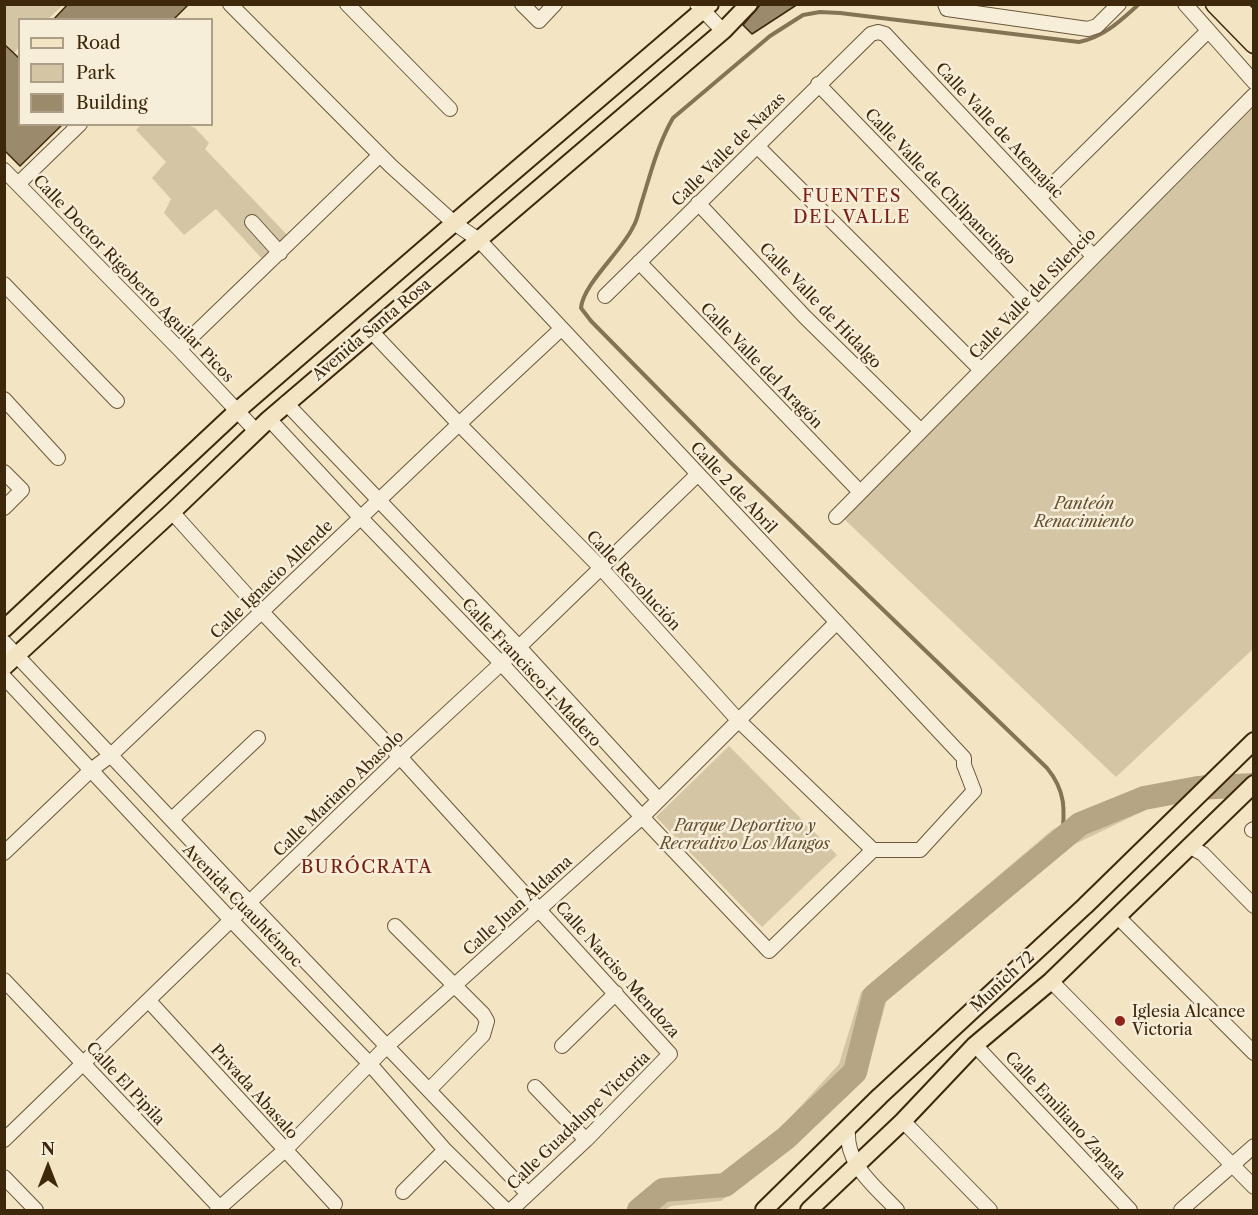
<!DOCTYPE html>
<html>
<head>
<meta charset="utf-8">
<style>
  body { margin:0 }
  #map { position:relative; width:1258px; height:1215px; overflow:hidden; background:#f3e5c4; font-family:"Libre Caslon Text",serif }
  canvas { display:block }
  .frame { position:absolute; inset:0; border:6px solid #3e280c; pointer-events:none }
  .legend { position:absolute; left:18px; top:18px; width:195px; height:108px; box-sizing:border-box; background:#f7eed9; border:2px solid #ad9f87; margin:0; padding:8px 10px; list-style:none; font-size:18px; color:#3e280c }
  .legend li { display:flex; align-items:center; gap:12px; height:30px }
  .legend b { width:30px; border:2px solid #ad9f87 }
  .north { position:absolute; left:18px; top:1137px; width:60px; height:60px; -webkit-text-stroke:4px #f7eed9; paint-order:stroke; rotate:0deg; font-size:16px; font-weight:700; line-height:24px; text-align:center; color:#3e280c }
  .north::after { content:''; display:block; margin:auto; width:21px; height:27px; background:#3e280c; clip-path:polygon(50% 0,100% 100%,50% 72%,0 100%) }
</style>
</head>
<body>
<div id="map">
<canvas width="1258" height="1215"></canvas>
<div class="frame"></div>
<ul class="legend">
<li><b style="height:8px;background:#f3e5c4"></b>Road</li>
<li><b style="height:16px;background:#d4c5a5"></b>Park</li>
<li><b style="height:16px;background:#9c8a6c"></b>Building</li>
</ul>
<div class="north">N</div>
</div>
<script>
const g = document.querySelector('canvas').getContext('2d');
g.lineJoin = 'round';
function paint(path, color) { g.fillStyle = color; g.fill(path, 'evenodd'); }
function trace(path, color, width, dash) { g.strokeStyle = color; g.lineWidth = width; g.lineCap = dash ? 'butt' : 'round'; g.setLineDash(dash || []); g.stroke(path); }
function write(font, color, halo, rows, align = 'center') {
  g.font = font + ' "Libre Caslon Text",serif'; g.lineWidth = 5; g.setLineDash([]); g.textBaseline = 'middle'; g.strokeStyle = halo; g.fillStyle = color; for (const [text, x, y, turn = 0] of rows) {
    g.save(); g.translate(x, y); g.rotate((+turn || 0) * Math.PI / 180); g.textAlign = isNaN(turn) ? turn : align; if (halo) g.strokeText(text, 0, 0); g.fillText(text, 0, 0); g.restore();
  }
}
const green = new Path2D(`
  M4 5 5 4 63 5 48 19 20 20 19 47 14 53 5 44Z
  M1253 103V649L1116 777 842 517Z
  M141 124 187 125 195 128 209 143 205 149 291 239 266 263 216 209 184 235 164 213 171 199 152 178 166 162 136 130Z
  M729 746 837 855 762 927 656 817Z
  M1209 774 1253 783V786L1206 799 1152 807 1075 844 887 999 865 1079 793 1147 721 1201 671 1206 665 1210H628L645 1190 720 1174 776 1133 839 1064 861 992 1052 830 1094 806 1152 786Z`);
const stream = new Path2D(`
  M1062 839C1065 810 1066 791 1047 768L729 461 591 321 581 308C583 284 622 251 633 227 638 219 639 209 642 201 651 172 658 144 673 118L770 36 803 15 820 12 840 13 1079 42C1104 37 1120 21 1139 4`);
const river = new Path2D(`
  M639 1210 663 1190 725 1185 786 1138 855 1072 874 996 1080 824 1144 798 1198 788 1254 785`);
const building = new Path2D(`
  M68 4H189L173 20H53Z
  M761 4H798L752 34 743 25Z
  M4 44 20 59V124H63L20 166 4 150Z`);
const minor = new Path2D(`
  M230 4 391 166 454 223 479 240 964 758V765L974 791 920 850H873L769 951 642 817 501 663 360 517 269 419
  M347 4 450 109
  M522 4 539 21 555 4
  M697 4 723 31
  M945 4 947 9 1088 29 1097 26 1119 4
  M1185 4 1254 82
  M818 84 1038 312
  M757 146 981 370
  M4 170 179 349 256 431
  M18 184 80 124
  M1039 198 1208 31
  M698 203 805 317 921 431
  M252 222 280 253
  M639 262 860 492
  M4 284 117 401
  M605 296 871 34 878 32 885 34 1093 256
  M371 331 459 424 601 568 738 720 873 850
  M179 349 380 155
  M4 399 58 458
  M286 403 519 647 658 799
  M4 472 22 490 4 508
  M172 512 262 612 400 757 670 1054 586 1140 511 1210
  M836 517 1254 95
  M4 642 250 903 527 1193
  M4 677 231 920 369 1063 445 1150 506 1210
  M172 819 258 738
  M1252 830 1254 829
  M1189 846 1203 854 1254 906
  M4 853 91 770 111 755 459 424 561 329
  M1118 917 1254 1053
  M395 926 483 1014 487 1021 483 1035 429 1090
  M4 980 222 1210
  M1051 981 1254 1187
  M149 1001 335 1204
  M975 1045 1130 1210
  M562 1046 616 993
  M535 1087 586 1140
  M903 1121 990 1210
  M848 1128C845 1165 874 1185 897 1210
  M4 1140 231 920 400 757 519 647 698 474
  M4 1177 36 1210
  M403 1192 445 1150
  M217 1210 285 1150 388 1045 642 817 837 622
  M1181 1210 1254 1146`);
const major = new Path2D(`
  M4 629 238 410 454 223 710 4
  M4 667 172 512 269 419 723 31 749 4
  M764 1210 880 1096 1085 906 1254 741
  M809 1210 903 1121 975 1045 1051 981 1254 784`);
const highway = new Path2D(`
  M1215 4 1254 44
  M1235 4 1254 23`);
const markers = [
  [1120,1021,6,"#8f2418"]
];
const streetNames = [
  ["Calle Valle de Atemajac",999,131,47],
  ["Calle Valle de Nazas",729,150,-45],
  ["Calle Valle de Chilpancingo",940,187,46],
  ["Calle Doctor Rigoberto Aguilar Picos",133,279,46],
  ["Calle Valle del Silencio",1033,294,-46],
  ["Calle Valle de Hidalgo",820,306,46],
  ["Avenida Santa Rosa",372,330,-40],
  ["Calle Valle del Aragón",761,366,46],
  ["Calle 2 de Abril",733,488,47],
  ["Calle Ignacio Allende",272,580,-44],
  ["Calle Revolución",633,581,47],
  ["Calle Francisco I. Madero",531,673,47],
  ["Calle Mariano Abasolo",339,794,-44],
  ["Avenida Cuauhtémoc",242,906,46],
  ["Calle Juan Aldama",518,906,-42],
  ["Calle Narciso Mendoza",617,970,48],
  ["Munich 72",1003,982,-43],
  ["Calle El Pipila",125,1084,47],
  ["Privada Abasalo",254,1092,48],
  ["Calle Emiliano Zapata",1065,1116,47],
  ["Calle Guadalupe Victoria",579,1121,-44]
];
const parkNames = [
  ["Panteón",1084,504],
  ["Renacimiento",1084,522],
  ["Parque Deportivo y",745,826],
  ["Recreativo Los Mangos",745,844]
];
const poiNames = [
  ["Iglesia Alcance",1132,1012],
  ["Victoria",1132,1030]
];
const neighbourhoodNames = [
  ["FUENTES",852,197],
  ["DEL VALLE",852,218],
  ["BURÓCRATA",367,868]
];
paint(green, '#d4c5a5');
trace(stream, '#857355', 4);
trace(river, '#b5a585', 24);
paint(building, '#9c8a6c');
trace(building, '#3e280c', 1.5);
trace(minor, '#6b573a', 16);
trace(major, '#3e280c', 20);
trace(highway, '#3e280c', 21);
trace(minor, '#f7eed9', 14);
trace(major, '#f3e5c4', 16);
trace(highway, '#f3e5c4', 18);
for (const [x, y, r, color] of markers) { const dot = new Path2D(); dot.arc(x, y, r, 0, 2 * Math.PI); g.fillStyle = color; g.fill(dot); trace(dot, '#f7eed9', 2); }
write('16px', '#3e280c', '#f7eed9', streetNames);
write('italic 16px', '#644f32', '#f7eed9', parkNames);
write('16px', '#3e280c', '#f7eed9', poiNames, 'left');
g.letterSpacing = '1.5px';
write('18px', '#7a1f14', '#f7eed9', neighbourhoodNames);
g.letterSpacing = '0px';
</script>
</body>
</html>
